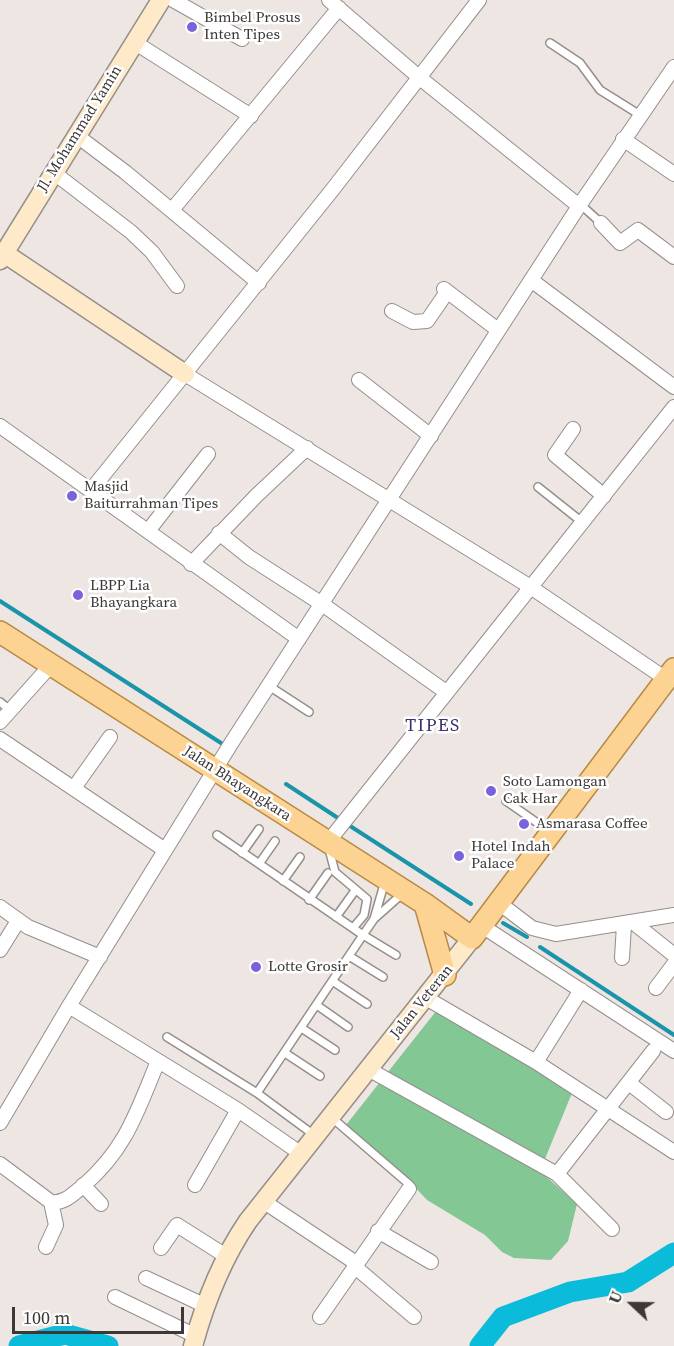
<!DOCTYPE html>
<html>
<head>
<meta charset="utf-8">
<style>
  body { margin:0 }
  #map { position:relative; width:674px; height:1346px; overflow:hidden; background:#eee6e3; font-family:"Source Serif 4",serif }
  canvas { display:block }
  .north { position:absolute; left:602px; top:1274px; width:60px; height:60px; -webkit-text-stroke:4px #fff; paint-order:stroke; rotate:292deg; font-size:16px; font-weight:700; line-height:24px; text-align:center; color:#3b3837 }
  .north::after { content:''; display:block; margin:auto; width:21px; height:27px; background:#3b3837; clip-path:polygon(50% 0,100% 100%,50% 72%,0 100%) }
  .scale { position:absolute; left:12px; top:1307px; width:172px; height:27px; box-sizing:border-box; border:3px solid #3b3837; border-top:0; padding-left:8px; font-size:18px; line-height:21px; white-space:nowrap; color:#3b3837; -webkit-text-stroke:4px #fff; paint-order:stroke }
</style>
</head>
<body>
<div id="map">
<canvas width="674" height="1346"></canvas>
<div class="north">U</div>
<div class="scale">100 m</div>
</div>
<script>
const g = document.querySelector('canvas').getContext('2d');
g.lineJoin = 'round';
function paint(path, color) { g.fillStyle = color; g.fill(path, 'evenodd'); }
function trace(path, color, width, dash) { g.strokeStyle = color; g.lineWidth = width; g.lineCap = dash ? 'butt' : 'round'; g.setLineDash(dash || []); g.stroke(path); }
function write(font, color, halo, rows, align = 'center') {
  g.font = font + ' "Source Serif 4",serif'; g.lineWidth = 5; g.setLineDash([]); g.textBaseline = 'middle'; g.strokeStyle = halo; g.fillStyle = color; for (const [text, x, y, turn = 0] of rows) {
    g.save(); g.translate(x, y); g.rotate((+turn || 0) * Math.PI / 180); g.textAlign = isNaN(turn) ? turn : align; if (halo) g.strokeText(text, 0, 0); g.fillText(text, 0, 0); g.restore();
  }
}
const green = new Path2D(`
  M437 1010 572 1093 540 1171 577 1204 568 1241 551 1260 514 1258 502 1252 485 1235 427 1200 396 1167 346 1125Z`);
const stream = new Path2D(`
  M0 601 221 743
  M286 784 341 820
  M347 824 471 904
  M503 923 527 937
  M540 947 674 1035`);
const river = new Path2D(`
  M19 1346 65 1334 108 1346
  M480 1346 503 1317 570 1292 628 1282 674 1253`);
const lane = new Path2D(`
  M550 43 580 63 600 90 640 115
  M580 204 601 223
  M538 487 582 522
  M269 686 309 712
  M0 702 10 710
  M506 801 549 831
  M217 835 363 935 374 919 402 894
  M329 849 335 872 367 899 364 915 353 928
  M242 853 259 829
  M259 864 275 841
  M283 881 300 857
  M309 900 328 873
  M336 917 354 892
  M374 919 385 881
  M349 956 383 977
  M334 982 367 1004
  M318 1006 348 1027
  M303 1029 335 1050
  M167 1037 257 1093 363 935 396 955
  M285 1053 320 1076
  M257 1093 314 1135
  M331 1117 410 1185 409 1189`);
const street = new Path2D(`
  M173 0 242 39
  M329 0 420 78 579 206
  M134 42 251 116
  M76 135 125 172 259 283
  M623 139 674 174
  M53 172 131 232 152 252 177 286
  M172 210 339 8
  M601 223 620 243 638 230 674 257
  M531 280 674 387
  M444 289 498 330
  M392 311 413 322 427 321 447 292
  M185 374 529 586 666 679
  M359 380 431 436
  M0 426 299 639
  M573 429 555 455 604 496
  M92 489 333 189 479 0
  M148 531 208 454
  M219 533 249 557 322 604 446 692
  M191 564 256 496 307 448
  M0 722 51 665
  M0 739 165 850
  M74 788 110 737
  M328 842 674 407
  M499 903 532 928 556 934 674 915
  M0 907 28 927 100 957
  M634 923 674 955
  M482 926 674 1051
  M0 950 18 921
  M622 958 624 925
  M656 988 674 964
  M426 998 536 1062 674 1152
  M69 1006 238 1110 300 1153
  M536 1062 581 990
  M368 1069 557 1174 612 1229
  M629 1083 666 1112
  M0 1123 69 1006 232 742 579 206 674 67
  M0 1164 51 1202C64 1204 73 1194 83 1186 126 1149 137 1112 158 1061
  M557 1174 653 1051
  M83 1185 101 1204
  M195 1185 238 1110
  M263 1201 356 1263
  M378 1231 431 1262
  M46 1247 56 1225 51 1202
  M161 1248 177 1225 226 1256
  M354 1266 414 1317
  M146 1278 206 1306
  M115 1297 196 1336
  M320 1317 409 1189`);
const secondary = new Path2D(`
  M4 253 185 374
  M0 260 161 0
  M193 1346C205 1302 222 1259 248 1221L472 938`);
const primary = new Path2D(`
  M0 632 425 904 472 938 674 669
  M425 904 445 975`);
const markers = [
  [192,27,6,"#7a62dd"],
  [72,496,6,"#7a62dd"],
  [78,595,6,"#7a62dd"],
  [491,791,6,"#7a62dd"],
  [524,824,6,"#7a62dd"],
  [459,856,6,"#7a62dd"],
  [256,967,6,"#7a62dd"]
];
const poiNames = [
  ["Bimbel Prosus",204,18],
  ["Inten Tipes",204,35],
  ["Masjid",84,487],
  ["Baiturrahman Tipes",84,504],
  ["LBPP Lia",90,586],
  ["Bhayangkara",90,603],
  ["Soto Lamongan",503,782],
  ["Cak Har",503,799],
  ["Asmarasa Coffee",536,824],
  ["Hotel Indah",471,847],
  ["Palace",471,864],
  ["Lotte Grosir",268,967]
];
const streetNames = [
  ["Jl. Mohammad Yamin",80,129,-58],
  ["Jalan Bhayangkara",237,784,33],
  ["Jalan Veteran",422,1002,-51]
];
const quarterNames = [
  ["TIPES",433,726]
];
paint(green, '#83c795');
trace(stream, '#1994a9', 4);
trace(river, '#0abbda', 21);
trace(lane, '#958e8b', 10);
trace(street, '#958e8b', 16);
trace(secondary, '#958e8b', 21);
trace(primary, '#b88a44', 24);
trace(lane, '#fff', 7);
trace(street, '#fff', 14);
trace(secondary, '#fee9c9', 18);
trace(primary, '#fdd393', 21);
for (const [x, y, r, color] of markers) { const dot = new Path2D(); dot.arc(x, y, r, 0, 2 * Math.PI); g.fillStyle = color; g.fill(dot); trace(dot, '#fff', 2); }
write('15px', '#3b3837', '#fff', poiNames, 'left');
write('15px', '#3b3837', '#fff', streetNames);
g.letterSpacing = '1.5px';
write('18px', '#3c316d', '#fff', quarterNames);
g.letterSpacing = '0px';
</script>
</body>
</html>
